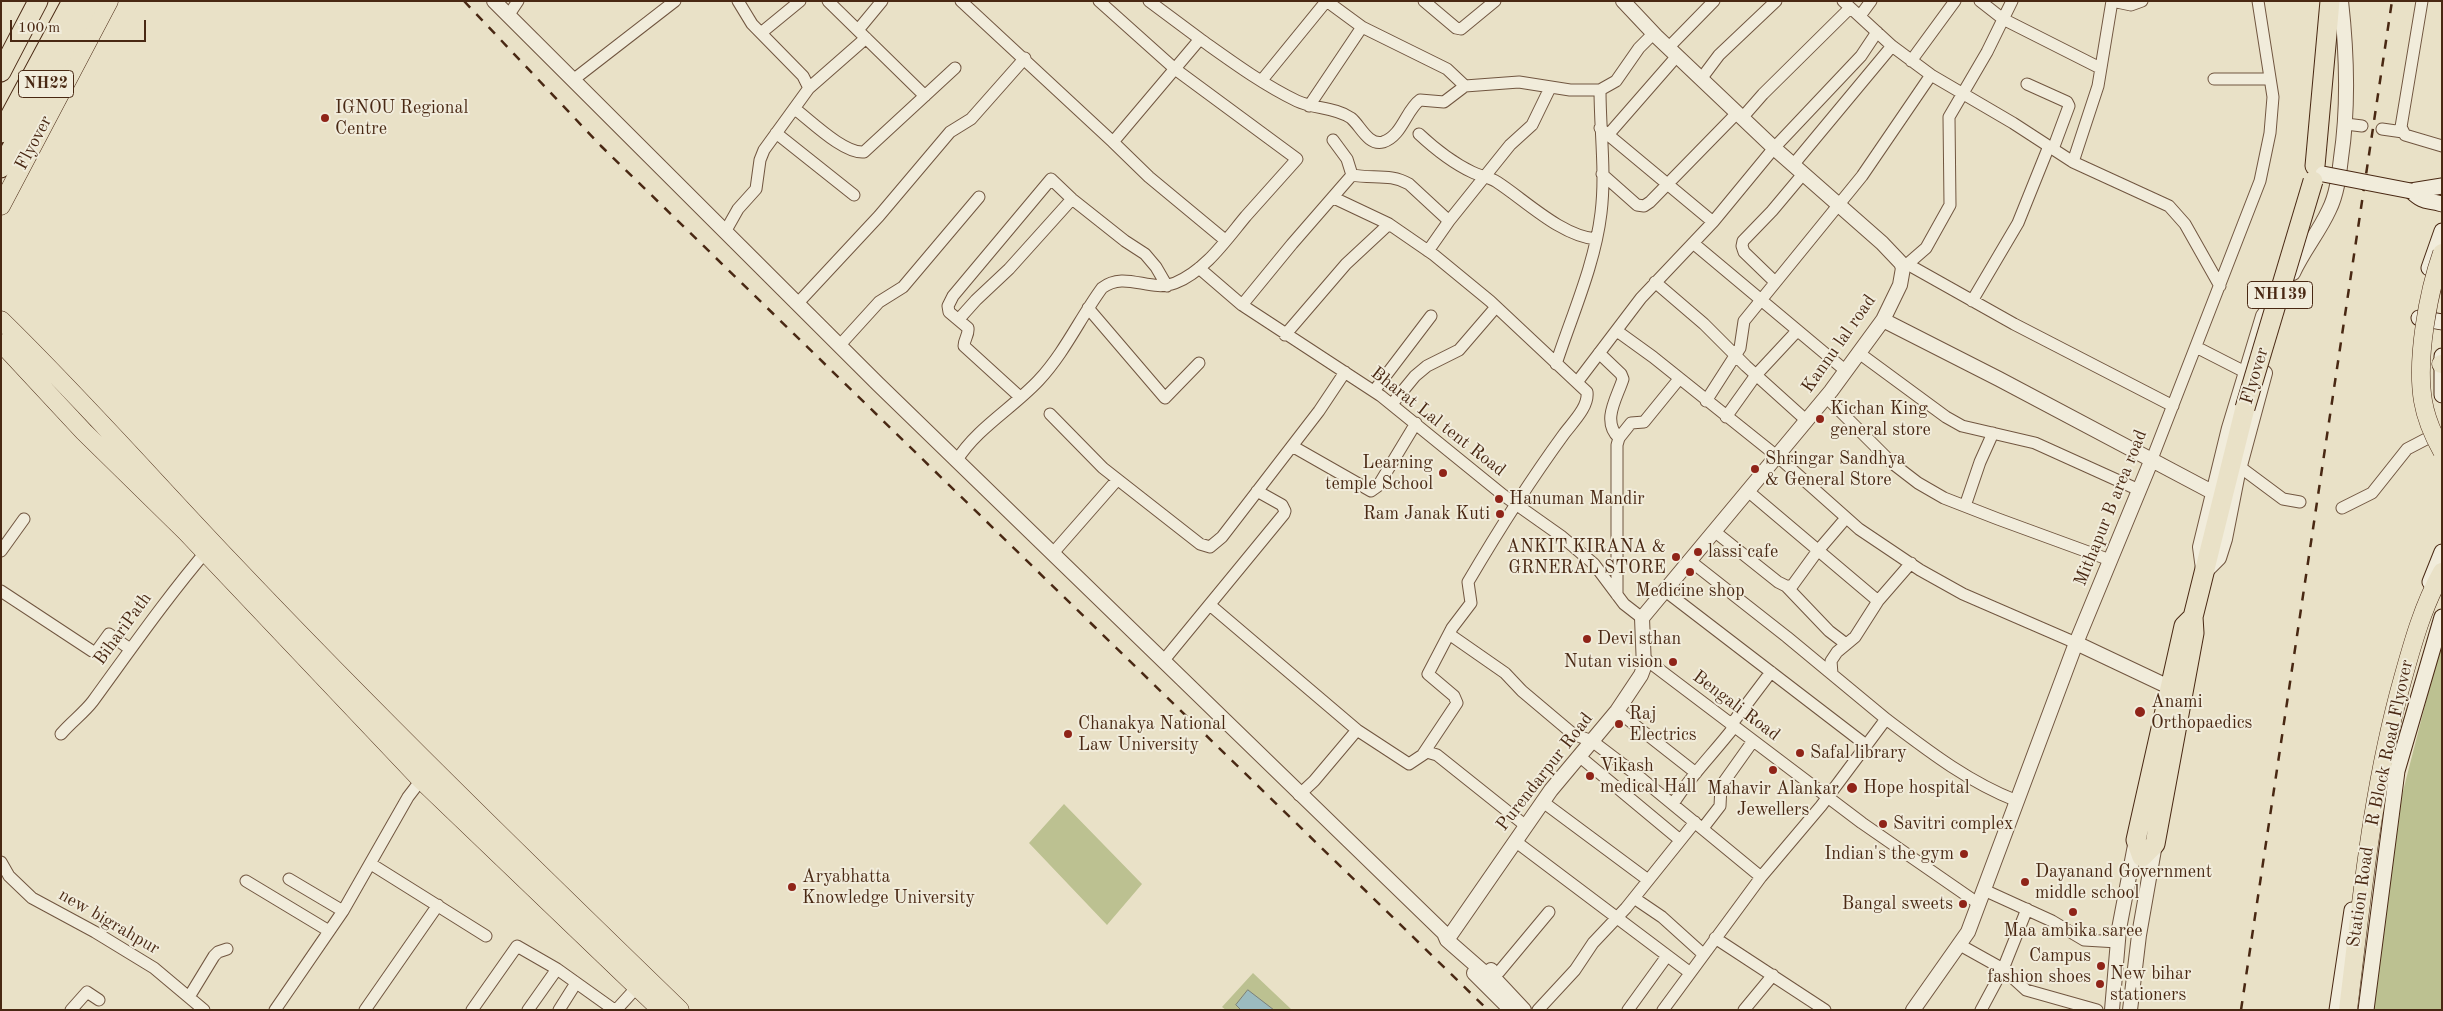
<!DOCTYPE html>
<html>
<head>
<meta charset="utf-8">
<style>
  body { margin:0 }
  #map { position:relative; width:2443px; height:1011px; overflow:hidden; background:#e9e1c7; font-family:"Old Standard TT",serif }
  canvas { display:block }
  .frame { position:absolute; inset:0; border:2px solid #492813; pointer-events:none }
  .scale { position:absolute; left:10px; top:20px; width:136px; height:22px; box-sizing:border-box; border:2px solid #492813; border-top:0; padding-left:6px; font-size:15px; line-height:18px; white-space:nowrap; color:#492813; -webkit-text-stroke:4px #f1ecdb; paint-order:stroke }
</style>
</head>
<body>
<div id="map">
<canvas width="2443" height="1011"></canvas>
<div class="frame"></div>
<div class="scale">100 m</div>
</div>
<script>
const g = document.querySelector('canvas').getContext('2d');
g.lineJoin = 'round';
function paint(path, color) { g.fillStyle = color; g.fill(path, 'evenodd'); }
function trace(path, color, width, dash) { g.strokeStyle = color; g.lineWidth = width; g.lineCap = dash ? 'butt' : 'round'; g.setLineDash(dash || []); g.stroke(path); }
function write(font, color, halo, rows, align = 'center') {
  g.font = font + ' "Old Standard TT",serif'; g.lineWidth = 4; g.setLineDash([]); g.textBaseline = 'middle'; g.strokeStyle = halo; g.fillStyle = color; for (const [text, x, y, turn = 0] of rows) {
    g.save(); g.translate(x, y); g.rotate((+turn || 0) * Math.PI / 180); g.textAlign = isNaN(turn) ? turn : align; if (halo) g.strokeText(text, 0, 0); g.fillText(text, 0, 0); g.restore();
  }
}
const green = new Path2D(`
  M2442 639V1010H2374L2402 795Z
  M1064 804 1142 884 1107 925 1029 843Z
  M1253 973 1292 1010H1226L1222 1007Z`);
const water = new Path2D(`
  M1248 990 1274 1010H1241L1236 1005Z`);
const minor = new Path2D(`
  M828 1 925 96
  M961 1 1113 142
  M1149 1 1200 39
  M1424 1 1456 28 1461 29 1495 1
  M1843 1 1892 46 1931 75 2013 123 2073 162 2169 206 2185 224 2220 286
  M1980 1 2003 19 2100 68
  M2112 1 2131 5 2142 1
  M2422 1 2401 127 2405 135 2442 146
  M508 16 518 1
  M1860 16 1871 1
  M858 30 882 1
  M761 33 800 1
  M1668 48 1714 1
  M1911 61 1955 1
  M1701 79 1719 55 1776 1
  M2214 79H2270
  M573 80 675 1
  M1262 80 1324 4 1328 2 1362 27 1447 69 1465 86 1519 82 1570 90H1600L1616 81 1639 48 1653 34
  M2027 84 2067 102 2069 106 2053 149
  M809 88 866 38
  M1309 106 1362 27
  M795 109C811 121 844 154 864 152L955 68
  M1742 118 1763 94 1850 8
  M2346 124 2362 126
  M1600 128 1713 222
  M2382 129 2403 132
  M776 133 854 195
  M1419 134C1434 148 1453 163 1472 172 1480 176 1490 177 1497 182 1525 200 1561 236 1596 239
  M1608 135 1677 56
  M2073 162 2098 86 2112 1
  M1793 165 1892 46
  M1602 174 1637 205 1644 206 1650 202 1737 113
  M1352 175C1372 179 1391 173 1409 184L1449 221 1510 145 1532 125 1550 88
  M1334 198 1389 224 1434 255 1490 301 1587 392C1589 407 1572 423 1564 434 1529 482 1498 531 1468 582L1471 603 1452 628 1428 674 1454 696 1457 703 1423 754
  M725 232 738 209 756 189 760 160 764 150 809 88 803 76 752 24 738 1
  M1225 240 1149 177 1113 142 1200 39C1231 61 1262 84 1297 101 1314 109 1335 107 1351 118 1360 125 1368 146 1383 142 1402 136 1406 110 1420 100L1444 102 1465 86
  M1693 243 1846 371
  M1428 251 1449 221
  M1909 265 2014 324 2173 406
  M1199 268 1242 305 1381 396 1503 495 1561 536 1594 564 1624 604 1642 618
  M1903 268 1926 248 1950 205 1949 117 1987 52 2012 1
  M1655 282 1704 324 1746 366 1807 421
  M1775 282 1744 252 1742 246 1743 241 1772 211 1803 174
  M1972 301 2018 223 2049 146
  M797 304 879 216 950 132 971 119 1025 58
  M1242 305 1292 244 1352 175 1347 159 1333 140
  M1088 308 1165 398 1199 363
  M959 319 976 300 1009 269 1072 199
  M1617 331 1653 357 1778 457 1859 529 1920 570 1963 594 2076 643
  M1285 335 1346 264 1389 224
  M839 346 879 302 903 287 979 197
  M2196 347 2245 372
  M1599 353 1621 374 1623 379C1617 398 1601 421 1619 438
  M1859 353 1946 417 1962 426 2035 443 2139 490
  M1556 364C1572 315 1595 264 1601 213 1606 173 1600 131 1600 90
  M1578 381 1641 298 1713 222 1774 148 1861 56 1877 32
  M1374 391 1431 316
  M1020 397 964 346C964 339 969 335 968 328L949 312 948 306 953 296 1051 179 1072 199 1125 241 1145 254 1156 267 1167 286
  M1826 397 1892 463 1918 483 1944 498 1998 519 2110 560
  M1706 401 1740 348 1744 321 1862 176 1931 75
  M1392 404 1415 376 1427 366 1459 350 1496 307
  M1050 414 1103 468 1200 544 1210 547 1222 537 1319 411 1345 372
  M1726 417 1756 375 1797 331
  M1292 446 1371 491 1378 486 1416 423
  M2152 459 2260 181 2270 133 2273 97 2258 1
  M957 460C977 428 1013 408 1039 380 1065 352 1080 318 1102 288 1125 270 1150 293 1175 283 1205 271 1226 240 1246 216 1263 197 1280 178 1297 159L1175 69 1099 1
  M2240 467 2283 499 2300 502
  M1749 492 1878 601
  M1965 506 1980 462 1993 433
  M2342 508 2372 493 2407 449 2430 437
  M1714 531 1778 582 1786 586H1792L1816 553 1846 518
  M1 551 24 519
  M1053 553 1117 480
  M1689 560 1787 637 1886 719
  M1786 586 1829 631 1846 644
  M1664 590 1866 745
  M1 591 92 651 96 652 109 634 130 649
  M1617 595V445L1619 438 1631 423 1644 422 1679 379
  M1210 605 1357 730 1409 764 1427 752 1437 755 1526 826
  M1449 634 1505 673 1522 691 1573 734 1592 741 1642 779 1761 877
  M1644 658 1862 823 1979 904
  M1164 660 1284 514 1285 511 1282 505 1257 491
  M1832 674 1831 661 1837 652 1855 637 1878 601 1911 563
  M1617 711 1696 773
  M1731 725 1771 672
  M61 734C71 722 84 713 93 701 131 649 167 597 209 548
  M1579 756 1680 840
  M1299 795 1314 781 1357 730
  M1543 802 1648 880
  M1673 804C1690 776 1714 753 1734 727
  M1703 828 1720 806 1721 786 1753 741
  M1515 841 1689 972
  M1 862 9 876 32 898 95 932 154 968 204 1010
  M371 864 486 936
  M289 879 343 911
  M246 881 329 931
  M1984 890 2052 921 2084 940 2118 942
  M1634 898 1662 917 1703 954
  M1715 938 1825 1010
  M1960 945 2003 969 2026 990 2097 1010
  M1499 972 1549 912
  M189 997 214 956 218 952 227 949
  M71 1010 87 992 99 1000
  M275 1010 343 911 408 797 421 780
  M365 1010 438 905
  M472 1010 517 946 557 969 613 1009 618 1008 637 987
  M528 1010 557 969
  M559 1010 576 983
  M1538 1010 1575 970 1593 943 1626 908 1695 822
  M1628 1010 1667 956
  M1663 1010 1761 877 1821 806 1886 719C1927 750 1968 782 2017 801
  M1744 1010 1773 975
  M1981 1010 2003 969 2027 909`);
const tertiary = new Path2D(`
  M494 1 878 384 1444 933 1447 940 1487 975 1494 978
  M2293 273C2303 251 2319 232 2329 210 2337 194 2339 175 2341 158 2349 105 2347 54 2341 1
  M1883 320 1999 379 2214 493
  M2203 569 2200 547 2229 428 2263 316 2274 301
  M2204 573 2219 558 2225 539 2238 473 2265 373
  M2076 643 2169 687
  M1447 940 1551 790 1617 711 1641 675 1644 667 1642 618 1831 391 1883 320 1900 285 1903 268 1901 263 1882 243 1774 148 1656 36 1623 1
  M1491 970 1494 978 1524 1010
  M1474 973 1511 1010
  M1913 1010 1968 932 2076 643 2152 459
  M2112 1010 2119 929 2136 840
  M2130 1010 2139 935 2155 844`);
const secondary = new Path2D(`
  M2411 191C2425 204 2426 199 2442 204
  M2411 191 2442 186
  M2429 268 2442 231
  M2419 318 2442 322
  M2442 356V395
  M2430 582 2442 552
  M2337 1010 2352 910
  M2366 1010 2397 771 2442 617`);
const primary = new Path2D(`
  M1 206 109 1
  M1 320C80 397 153 480 229 560 375 714 527 862 680 1010
  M1 343 84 432 186 532 421 780 661 1010
  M2441 364H2442
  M2348 1010C2362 897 2372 788 2403 678 2413 642 2423 606 2442 572`);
const trunk = new Path2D(`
  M1 72 38 1
  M1 133 72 1
  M2315 166 2330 1
  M1 168 90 1
  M2193 617 2184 626 2140 822 2136 840 2142 857 2155 844 2194 633 2193 617 2245 408`);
const rail = new Path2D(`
  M464 1 601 146 1488 1010
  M2241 1010 2392 1`);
const secondaryBridge = new Path2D(`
  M2323 174 2411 191`);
const primaryBridge = new Path2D(`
  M2442 253C2428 293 2416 359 2423 401 2426 419 2433 435 2442 451`);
const trunkBridge = new Path2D(`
  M2245 408 2313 181`);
const markers = [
  [325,118,5,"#8f2418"],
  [1820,419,5,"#8f2418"],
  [1755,469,5,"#8f2418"],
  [1443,473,5,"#8f2418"],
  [1499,499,5,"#8f2418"],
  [1500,514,5,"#8f2418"],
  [1698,552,5,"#8f2418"],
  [1676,557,5,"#8f2418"],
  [1690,572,5,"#8f2418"],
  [1587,639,5,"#8f2418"],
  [1673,662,5,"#8f2418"],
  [2140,712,6,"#8f2418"],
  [1619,724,5,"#8f2418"],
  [1068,734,5,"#8f2418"],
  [1800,753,5,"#8f2418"],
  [1773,770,5,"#8f2418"],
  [1590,776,5,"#8f2418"],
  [1852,788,6,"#8f2418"],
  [1883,824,5,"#8f2418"],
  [1964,854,5,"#8f2418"],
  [2025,882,5,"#8f2418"],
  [792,887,5,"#8f2418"],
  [1963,904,5,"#8f2418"],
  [2073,912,5,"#8f2418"],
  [2101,966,5,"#8f2418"],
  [2100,984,5,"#8f2418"]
];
const shields = [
  [46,84,55],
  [2280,295,65]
];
const shieldNames = [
  ["NH22",46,84],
  ["NH139",2280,295]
];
const poiNames = [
  ["IGNOU Regional",335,108],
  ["Centre",335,129],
  ["Kichan King",1830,409],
  ["general store",1830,430],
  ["Shringar Sandhya",1765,459],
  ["& General Store",1765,480],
  ["Learning",1433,463,"right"],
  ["temple School",1433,484,"right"],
  ["Hanuman Mandir",1509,499],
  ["Ram Janak Kuti",1490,514,"right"],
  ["ANKIT KIRANA &",1666,547,"right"],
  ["GRNERAL STORE",1666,568,"right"],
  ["lassi cafe",1708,552],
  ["Medicine shop",1690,591,"center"],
  ["Devi sthan",1597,639],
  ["Nutan vision",1663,662,"right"],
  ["Anami",2151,702],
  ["Orthopaedics",2151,723],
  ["Raj",1629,714],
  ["Electrics",1629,735],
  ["Chanakya National",1078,724],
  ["Law University",1078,745],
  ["Safal library",1810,753],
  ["Vikash",1600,766],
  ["medical Hall",1600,787],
  ["Hope hospital",1863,788],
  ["Mahavir Alankar",1773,789,"center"],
  ["Jewellers",1773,810,"center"],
  ["Savitri complex",1893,824],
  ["Indian's the gym",1954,854,"right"],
  ["Dayanand Government",2035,872],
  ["middle school",2035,893],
  ["Aryabhatta",802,877],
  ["Knowledge University",802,898],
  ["Bangal sweets",1953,904,"right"],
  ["Maa ambika saree",2073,931,"center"],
  ["Campus",2091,956,"right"],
  ["fashion shoes",2091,977,"right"],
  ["New bihar",2110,974],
  ["stationers",2110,995]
];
const streetNames = [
  ["Flyover",34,143,-62],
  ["Kannu lal road",1839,344,-55],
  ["Flyover",2255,376,-73],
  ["Bharat Lal tent Road",1438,422,38],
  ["Mithapur B area road",2111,508,-68],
  ["BihariPath",123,629,-54],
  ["Bengali Road",1736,706,37],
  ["R Block Road Flyover",2390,743,-78],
  ["Purendarpur Road",1545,772,-52],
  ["Station Road",2361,897,-82],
  ["new bigrahpur",109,922,30]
];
paint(green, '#bcc191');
paint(water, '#9bbbbf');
trace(water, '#7a807a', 1);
trace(minor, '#715640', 13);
trace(tertiary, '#715640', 16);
trace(secondary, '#492813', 17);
trace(primary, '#492813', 19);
trace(trunk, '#492813', 21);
trace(minor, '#f1ecdb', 11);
trace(tertiary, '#f1ecdb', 14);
trace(secondary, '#f1ecdb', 15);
trace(primary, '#e9e1c7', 18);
trace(trunk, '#e9e1c7', 19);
trace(rail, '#492813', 2.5, [9, 9]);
trace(secondaryBridge, '#492813', 17, []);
trace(primaryBridge, '#492813', 19, []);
trace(trunkBridge, '#492813', 21, []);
trace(secondaryBridge, '#f1ecdb', 15);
trace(primaryBridge, '#e9e1c7', 18);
trace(trunkBridge, '#e9e1c7', 19);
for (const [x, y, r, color] of markers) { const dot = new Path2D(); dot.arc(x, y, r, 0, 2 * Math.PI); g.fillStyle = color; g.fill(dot); trace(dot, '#f1ecdb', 2); }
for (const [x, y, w] of shields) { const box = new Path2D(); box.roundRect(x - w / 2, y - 13.5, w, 27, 4); g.fillStyle = '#f1ecdb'; g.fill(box); trace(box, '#492813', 1); }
write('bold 16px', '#492813', null, shieldNames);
write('18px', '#492813', '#f1ecdb', poiNames, 'left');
write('18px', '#492813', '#f1ecdb', streetNames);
</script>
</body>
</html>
